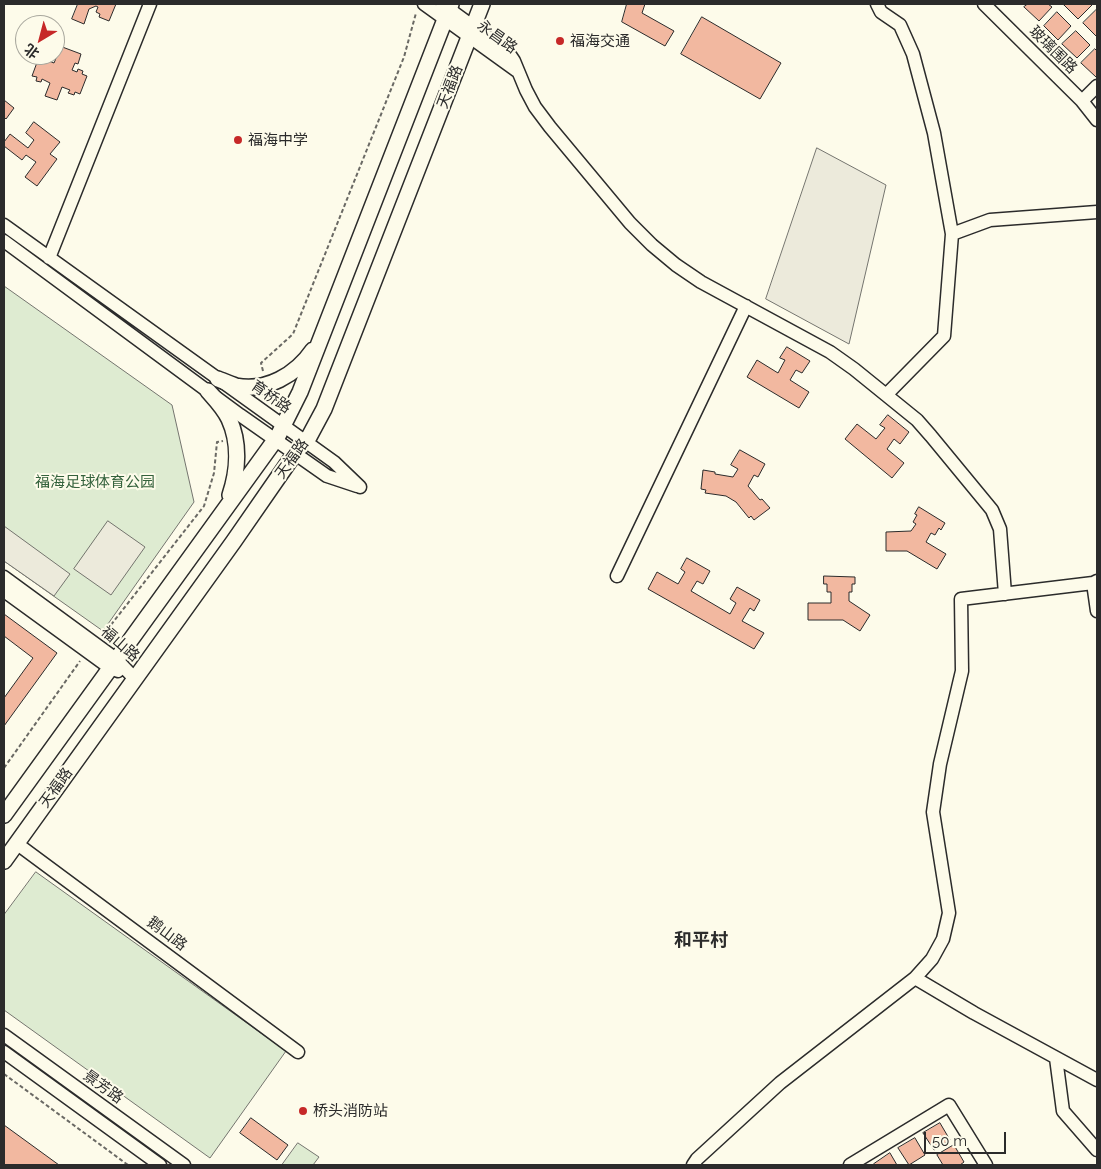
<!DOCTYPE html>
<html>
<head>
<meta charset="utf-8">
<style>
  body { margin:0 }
  #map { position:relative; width:1101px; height:1169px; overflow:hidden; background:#fdfbea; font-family:Raleway,"Noto Sans SC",sans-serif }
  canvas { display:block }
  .frame { position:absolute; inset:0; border:5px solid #2b2b2b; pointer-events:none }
  .north { position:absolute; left:15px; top:15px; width:50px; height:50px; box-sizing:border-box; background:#fdfbea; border:1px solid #a9a89e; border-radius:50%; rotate:217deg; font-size:14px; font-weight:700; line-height:20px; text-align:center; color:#2b2b2b }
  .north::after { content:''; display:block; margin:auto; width:18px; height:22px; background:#c62828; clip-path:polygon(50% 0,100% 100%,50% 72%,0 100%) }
  .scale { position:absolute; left:924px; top:1132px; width:82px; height:22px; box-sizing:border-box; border:2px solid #2b2b2b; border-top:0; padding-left:6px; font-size:15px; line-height:18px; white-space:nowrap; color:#2b2b2b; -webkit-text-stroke:4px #fdfbea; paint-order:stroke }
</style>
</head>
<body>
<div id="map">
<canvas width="1101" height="1169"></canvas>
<div class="frame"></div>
<div class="north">北</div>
<div class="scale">50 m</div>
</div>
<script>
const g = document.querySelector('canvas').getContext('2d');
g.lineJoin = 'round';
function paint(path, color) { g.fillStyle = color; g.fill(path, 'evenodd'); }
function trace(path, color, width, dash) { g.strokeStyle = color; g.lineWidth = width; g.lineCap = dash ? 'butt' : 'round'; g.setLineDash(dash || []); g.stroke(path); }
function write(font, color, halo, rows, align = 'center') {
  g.font = font + ' Raleway,"Noto Sans SC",sans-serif'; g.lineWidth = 4; g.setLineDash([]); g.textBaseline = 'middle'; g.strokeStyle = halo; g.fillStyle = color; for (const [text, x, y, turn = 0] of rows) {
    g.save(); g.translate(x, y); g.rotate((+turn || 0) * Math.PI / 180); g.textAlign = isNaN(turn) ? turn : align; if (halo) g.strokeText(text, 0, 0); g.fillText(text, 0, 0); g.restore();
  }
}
const green = new Path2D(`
  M4 286 172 405 194 502 103 631 4 561Z
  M36 872 286 1051 210 1158 4 1010V915Z
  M298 1143 319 1157 313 1165H282Z`);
const parking = new Path2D(`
  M817 148 886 185 849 344 766 299Z
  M108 521 145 547 111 595 74 569Z
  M4 526 70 574 54 596 4 561Z`);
const building = new Path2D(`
  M78 4H116L109 21 99 17 100 14 96 12 98 7 96 6 89 9 84 24 72 19Z
  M627 4H645L642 13 674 31 665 46 622 22Z
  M1028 4H1048L1052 7 1039 21 1024 7Z
  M1065 4H1090L1092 5 1078 19 1064 5Z
  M1096 10H1097V37L1083 23Z
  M1057 12 1071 26 1058 40 1044 26Z
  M702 17 781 63 760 99 681 54Z
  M1076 31 1090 45 1077 58 1062 44Z
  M57 45 81 54 78 64 75 63 72 70 77 72 78 69 83 71 82 74 87 76 80 94 75 92 74 95 68 93 70 90 62 87 57 100 45 96 50 83 42 79 41 82 36 81 37 77 32 76 39 57 44 59 45 56 50 58 49 61 54 63 57 56 55 55V51Z
  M1095 49 1097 51V75L1096 77 1081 63Z
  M4 100 14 108 6 119 4 117Z
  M34 122 60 142 50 154 57 159 37 186 25 177 36 162 26 155 22 160 4 146V142L10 134 28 148 34 140 26 133Z
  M787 347 810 361 802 373 796 370 790 380 809 392 799 408 747 377 757 360 778 373 785 360 780 358Z
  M888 415 909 432 900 444 894 439 887 449 904 463 892 478 845 439 857 424 876 439 885 428 880 425Z
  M740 450 765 464 758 477 754 475 748 486 760 500 762 499 770 508 754 520 751 516 749 518 736 502 726 496 705 493 706 490 701 489 703 470 715 472V474L733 477 738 469 731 465Z
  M919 507 945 523 941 530 939 528 935 535 931 533 926 542 946 554 937 569 907 551H886V532L911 531 916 524 913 522 917 515 915 514Z
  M687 558 710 571 703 584 697 581 691 591 730 614 736 603 730 599 737 587 760 600 754 611 750 608 742 621 764 633 754 649 648 589 657 572 678 584 685 572 681 569Z
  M824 576 855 577V584H852V592H849V601L870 615 860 631 843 620H808V603H831V592H827V584H824Z
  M4 614 57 653 4 726V698L33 658 4 636Z
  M251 1118 288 1145 277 1160 240 1133Z
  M940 1123 950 1140 934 1150 923 1133Z
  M4 1125 59 1165H4Z
  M915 1138 925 1155 909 1165 898 1148Z
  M954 1145 964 1162 960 1165H943L937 1155Z
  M890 1153 897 1165H875L874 1164Z`);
const path = new Path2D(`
  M263 371 261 363 293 334 404 57 416 13
  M103 635 204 506 214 473 217 442 223 441
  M4 768 80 661
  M4 1074 128 1165`);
const minor = new Path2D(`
  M424 4 517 71
  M442 4 508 52 514 61 526 90 535 107 550 127 630 223 652 245 676 265 701 282 830 352 854 369 917 420 931 436 992 510 1000 529 1005 594
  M877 4 881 12 900 25 913 54 934 133 952 234
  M984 4 1082 101 1097 120
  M1082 101 1097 86
  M4 225 334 462 360 487
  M4 241 240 415 327 476 357 486
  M49 258 150 4
  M886 395 944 336 952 234 990 220 1097 212
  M617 576 746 306
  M4 577 116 659 135 679
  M1093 583 1097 611
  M4 591 110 668 118 671
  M16 843 298 1052
  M915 978 974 1013 1097 1080
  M4 1035 184 1165
  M4 1052 160 1165
  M1056 1058 1063 1111 1097 1150
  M693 1165 697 1159 780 1083 915 978 932 959 943 939 949 913 933 812 940 764 962 671 961 599 1093 583 1097 581
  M850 1165 949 1105 986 1165`);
const major = new Path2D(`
  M218 379C223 381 230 384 236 386 266 392 296 375 313 350
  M208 391C216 400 224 408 229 419 240 443 238 471 230 495
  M4 815 278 436 300 392 451 4
  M4 861 234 541 295 453 309 437 324 409 482 4`);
const markers = [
  [560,41,5,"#c62828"],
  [238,140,5,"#c62828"],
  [303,1111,5,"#c62828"]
];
const streetNames = [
  ["永昌路",497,37,36],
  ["玻璃围路",1053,50,45],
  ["天福路",450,87,-69],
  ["育桥路",271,397,35],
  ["天福路",292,459,-54],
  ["福山路",120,644,41],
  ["天福路",56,788,-54],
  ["鹅山路",167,934,37],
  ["景芳路",103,1087,36]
];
const poiNames = [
  ["福海交通",570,41],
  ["福海中学",248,140],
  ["桥头消防站",313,1111]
];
const parkNames = [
  ["福海足球体育公园",95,482]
];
const quarterNames = [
  ["和平村",701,941]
];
paint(green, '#deebd1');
trace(green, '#74746e', 1);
paint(parking, '#eceadb');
trace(parking, '#74746e', 1);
paint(building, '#f2b8a0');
trace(building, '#2b2b2b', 1);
trace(minor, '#2b2b2b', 15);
trace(major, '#2b2b2b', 18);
trace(path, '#6a6964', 2, [4, 2.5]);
trace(minor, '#fdfbea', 12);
trace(major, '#fdfbea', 15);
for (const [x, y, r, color] of markers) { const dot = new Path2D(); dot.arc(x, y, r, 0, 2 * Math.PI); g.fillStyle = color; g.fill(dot); trace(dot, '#fdfbea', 2); }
write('15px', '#2b2b2b', '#fdfbea', streetNames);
write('15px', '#2b2b2b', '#fdfbea', poiNames, 'left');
write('15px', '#34623c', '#fdfbea', parkNames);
write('bold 18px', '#2b2b2b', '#fdfbea', quarterNames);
</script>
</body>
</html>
